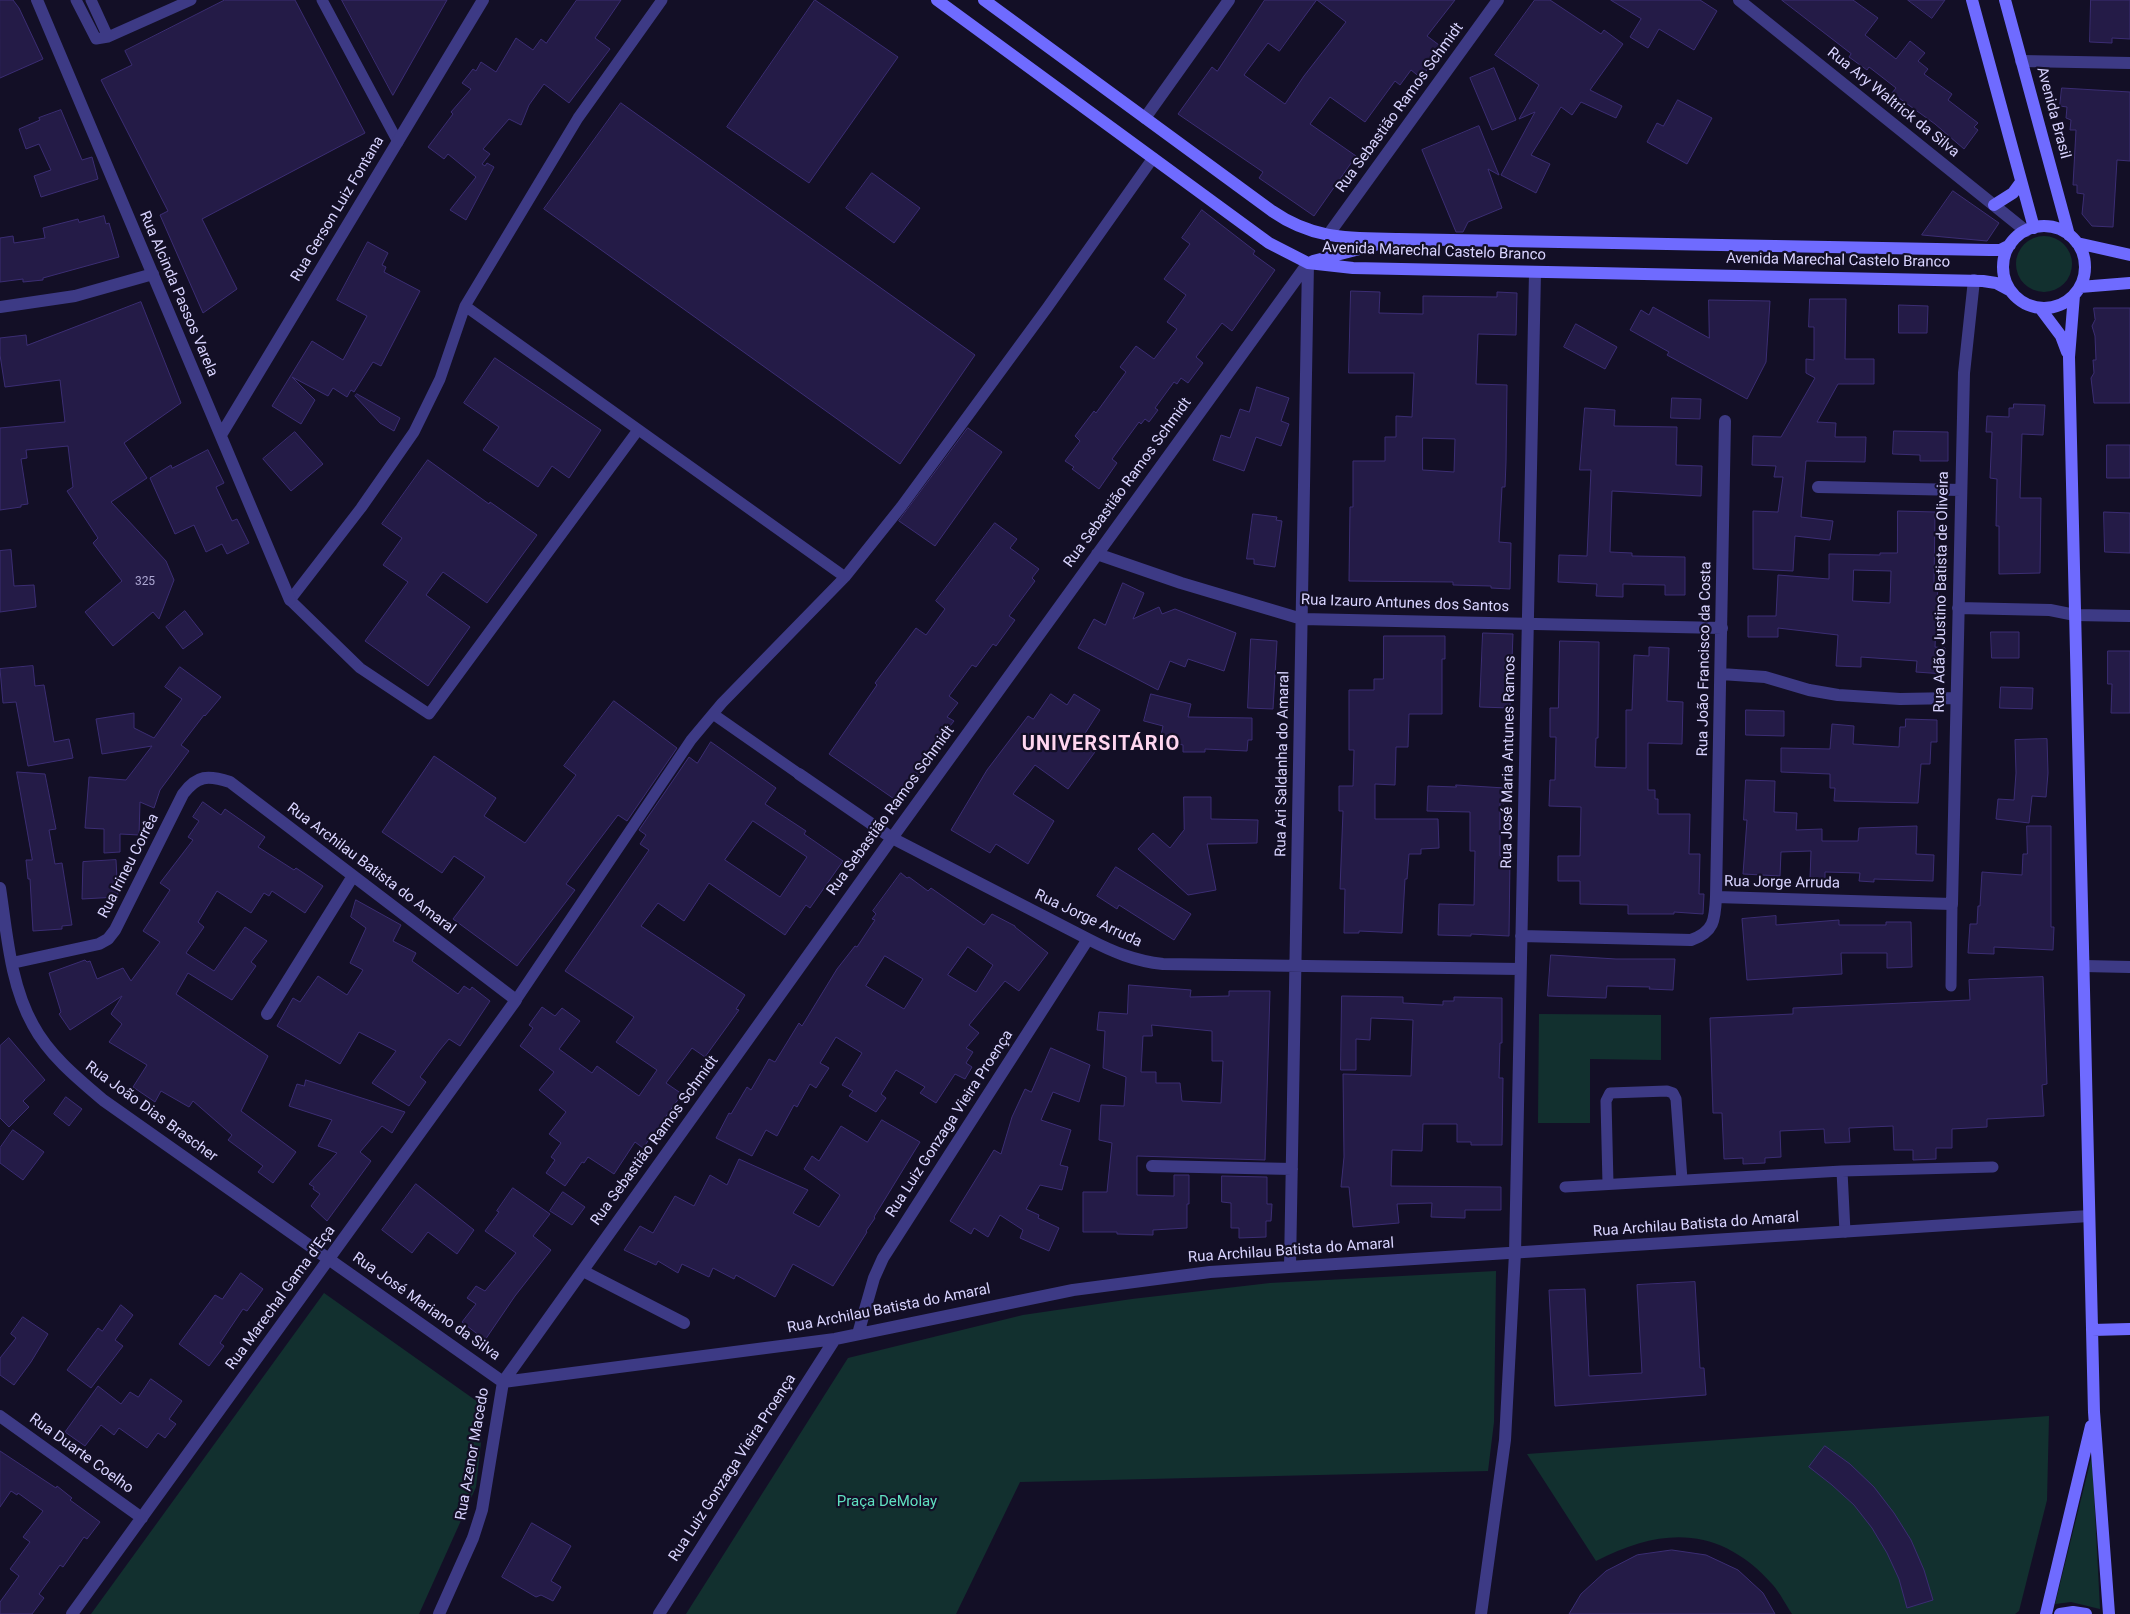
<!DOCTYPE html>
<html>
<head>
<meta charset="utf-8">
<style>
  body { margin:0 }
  canvas { display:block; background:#130f26 }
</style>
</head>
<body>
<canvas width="2130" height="1614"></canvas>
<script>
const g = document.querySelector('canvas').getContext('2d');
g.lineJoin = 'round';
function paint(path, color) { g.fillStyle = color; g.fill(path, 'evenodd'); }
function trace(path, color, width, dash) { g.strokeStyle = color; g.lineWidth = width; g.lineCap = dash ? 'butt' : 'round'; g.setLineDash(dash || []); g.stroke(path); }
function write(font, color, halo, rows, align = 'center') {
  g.font = font + ' Roboto,sans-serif'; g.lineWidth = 4.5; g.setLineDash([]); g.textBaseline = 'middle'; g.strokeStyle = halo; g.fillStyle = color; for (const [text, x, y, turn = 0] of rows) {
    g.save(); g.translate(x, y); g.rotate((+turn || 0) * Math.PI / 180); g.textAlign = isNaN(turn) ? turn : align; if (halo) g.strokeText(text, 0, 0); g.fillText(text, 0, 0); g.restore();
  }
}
const green = new Path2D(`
  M2016 264a28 28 0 1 1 56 0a28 28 0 1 1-56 0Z
  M1539 1014 1661 1015V1060L1590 1059V1123H1538Z
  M1496 1271 1494 1422 1488 1471 1020 1482 956 1614H686L848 1358 1023 1315 1132 1299 1270 1283Z
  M324 1293 485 1407 476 1487 419 1614H91Z
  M2049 1416 2047 1500 2019 1611 2015 1614H1792C1786 1605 1780 1593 1773 1585 1720 1525 1662 1527 1596 1561L1527 1454Z
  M2092 1455 2100 1609 2071 1602 2055 1604Z`);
const building = new Path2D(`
  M0 0H13L19 8 43 59 0 78Z
  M225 0H295L365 133 202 219 237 289 203 313 160 215 168 211 101 80 132 65 125 51Z
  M342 0H447L393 95Z
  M577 0H621L595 38 610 49 569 103 544 84 529 105 521 125 509 119 483 149 490 154 482 164 485 166 487 163 494 167 466 220 450 210 476 177 448 154 444 159 428 147 453 114 451 112 471 89 462 83 473 69 476 71 481 62 496 72 516 38 533 50 541 39 546 43Z
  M815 0 898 57 809 183 727 127Z
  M1265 0H1455L1427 36 1443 48 1421 78 1411 70 1400 85 1395 81 1365 122 1330 97 1310 124 1356 156 1314 216 1259 178 1263 172 1178 114 1212 67 1217 71ZM1317 0 1346 22 1304 76 1285 104 1244 75 1268 43 1279 51Z
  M1535 0H1550L1601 34 1604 30 1623 44 1590 90 1622 106 1616 118 1581 102 1572 115 1561 107 1531 155 1550 164 1536 193 1501 175 1535 112 1519 119 1539 85 1495 55Z
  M1611 0H1700L1717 11 1694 50 1659 29 1648 48 1630 37 1641 19Z
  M1782 0H1853L1878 18 1865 35 1896 59 1910 41 1925 53 1918 61 1928 69 1924 74 1952 94 1948 100 1978 123 1974 127 1978 130 1964 149 1935 124 1892 93 1896 88 1869 67 1867 70 1849 57 1851 54Z
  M1908 0H1945L1932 18Z
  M2091 0H2130V39L2112 38V43L2090 42Z
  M1494 68 1516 120 1492 130 1470 78Z
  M2062 88 2130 92V161L2117 160 2113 227 2092 226 2082 214 2084 194 2077 193V185H2073L2076 130H2070L2071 120 2066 118 2067 107 2060 106Z
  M1678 100 1712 118 1687 164 1647 142 1657 123 1663 126Z
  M621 103 975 355 900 464 544 209Z
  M61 110 82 160 92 157 98 179 41 197 34 176 51 170 39 144 26 149 19 129 40 120 39 118Z
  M1479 126 1499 175 1488 169 1502 208 1468 222 1463 232H1456L1422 150Z
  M872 173 920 208 894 243 846 208Z
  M1953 191 1999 223 1987 241 1922 235Z
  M1202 210 1255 251 1253 254 1275 270 1232 331 1222 323 1196 357 1203 363 1188 383 1181 378 1177 384 1174 382 1155 408 1158 410 1149 422 1145 419 1141 424 1139 422 1112 459 1117 463 1099 489 1072 469 1074 467 1065 461 1080 441 1075 436 1094 411 1096 413 1126 372 1120 367 1136 346 1154 359 1177 329 1167 322 1186 295 1164 279 1190 244 1182 238Z
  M104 216 106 224 109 223 119 257 43 278V280L23 282V279L0 282V238L13 236 14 243 45 238 43 228 78 219 79 222Z
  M368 242 388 253 382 265 386 267 384 272 420 291 381 366 373 362 354 392 351 390 347 397 333 388 328 396 292 377 315 400 301 424 272 406 312 341 343 360 367 316 337 300Z
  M1351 291 1380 292 1379 313 1423 314V296L1497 297V292L1517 293 1516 335 1478 334 1476 384 1507 385 1506 462 1505 487H1502L1499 542 1511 543 1510 589 1491 588V586L1453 585V582L1349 581 1350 507H1353V461H1385V437H1396V416L1412 417 1414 373H1349ZM1423 438 1455 439 1454 472 1423 470Z
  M1810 299H1846L1845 359H1874V384H1838L1817 422 1836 423 1835 437H1866L1865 462 1806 461 1801 517 1833 521 1830 540 1795 536 1793 571 1753 569V511L1778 512 1783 477H1774L1776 466 1752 465 1753 436 1781 437 1815 378 1806 373V359L1814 360V327H1809Z
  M1709 300 1770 301 1766 362 1747 399 1667 355 1669 352 1630 330 1641 310 1649 315 1653 307 1709 338Z
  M141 302 181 403 124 443 147 478 111 502 166 561 174 580 159 619 153 612 113 646 85 612 122 581 93 543 98 538 67 491 73 487 68 446 26 450 27 458 21 459 28 504 21 505V507L0 510V428L65 422 60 380 5 387 0 355V338L26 335 27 345Z
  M1899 305 1928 306 1927 333H1899Z
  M2094 308H2130V403H2094L2091 378 2094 373 2093 360H2096L2095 336 2092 326 2095 320Z
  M1576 324 1617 347 1605 369 1564 347Z
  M495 358 601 430 569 478 552 466 538 487 483 450 499 427 464 403Z
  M1257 387 1289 398 1281 421 1289 424 1281 446 1256 437 1244 471 1213 460 1221 435 1230 438 1240 409 1249 412Z
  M357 394 400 418 394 431 380 423 355 396Z
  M1672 398 1701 399 1700 419 1671 418Z
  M2014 404 2045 405 2043 435 2022 434 2020 498H2041L2040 573 1999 574V526H1996L1997 479 1990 478 1992 432H1986L1987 416 2009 417V408H2013Z
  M1585 408 1615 410 1614 426 1677 427 1676 465 1702 466 1701 496 1612 491 1610 552 1632 553V556L1685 557V595H1665V585L1623 584V597L1596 596 1597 584 1558 582 1559 555 1587 556 1591 470H1580Z
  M968 428 1002 452 935 546 899 521Z
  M1894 431 1948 432V461H1920V455L1893 454Z
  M295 432 323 464 291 491 263 459Z
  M2107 445H2130V478H2107Z
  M208 450 224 483 216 487 232 521 237 519 249 543 227 554 222 544 206 552 194 525 175 534 150 478 171 465 172 468Z
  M428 460 489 504 490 502 537 535 487 603 443 572 426 595 470 627 428 686 365 641 408 582 383 565 402 538 382 524Z
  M1898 511 1935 512 1934 585H1938L1935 647 1945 648 1944 674 1916 672 1917 661 1861 657V667L1836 666 1838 635 1778 628V637H1748V616H1776L1778 575 1829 579V554L1880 555V553H1897ZM1854 570 1891 571 1890 603 1853 601Z
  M2104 512 2130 513V553L2105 552Z
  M1253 514 1277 517 1276 520 1282 521 1275 567 1254 564V559H1247Z
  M995 523 1017 539 1010 548 1039 569 1032 578 1035 581 1009 616 1015 620 996 646 993 644 976 667 972 665 949 696 958 703 947 717 954 721 941 737 945 740 900 803 829 754 877 685 875 683 916 628 926 635 945 609 936 601Z
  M11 550 14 586 34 585 36 607 0 612V551Z
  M1123 583 1144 593 1133 619 1159 607 1162 614 1175 609 1236 633 1224 671 1188 659 1185 667 1170 661 1158 690 1078 648 1094 619 1105 625Z
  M185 611 203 634 183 649 166 627Z
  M1991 632H2019V658H1992Z
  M1483 633 1513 634 1510 708 1480 707Z
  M1384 636H1445V659H1442V714H1409L1408 747H1396L1395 785 1375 784V819H1438L1439 848 1421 849V854H1409L1407 879H1405L1402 933 1359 931V933H1344L1345 889H1340L1343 811H1339V786H1353L1354 750H1349V690H1374V679H1383Z
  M1251 639 1277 641 1273 709 1248 708Z
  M1560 641 1599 642 1598 738H1596L1595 767 1626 768V710H1632L1634 655 1649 656V647L1669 648 1667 701 1683 702 1682 744 1648 743V790H1655V799H1658V814H1690L1689 854H1700L1699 894H1704L1703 914 1674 912V914H1628V905L1580 904V881H1558V856H1580L1581 807 1549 806 1550 780H1555L1556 737H1550V708H1558Z
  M2108 651H2130V713H2111L2112 684H2108Z
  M33 666 35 686 44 685 54 742 69 739 73 758 28 766 16 702 3 703 0 669Z
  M180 667 221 697 205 716 204 715 181 745 189 751 160 790 154 808 140 802 139 835 120 834V852L104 853V829L85 828 89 777 126 780 152 746 102 754 96 719 134 713V728L154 738 182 699 165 687Z
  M2001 687 2033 688 2032 709 2000 708Z
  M1051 694 1067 705 1074 694 1100 710 1084 735 1100 745 1068 789 1035 765 1013 794 1054 821 1028 864 996 844 990 853 951 830 987 770 1028 716 1033 719Z
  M1151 694 1191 704 1188 717 1252 718V740H1248L1247 751 1205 749V752H1183V745L1160 740 1163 726 1144 721Z
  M614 701 677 748 627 821 618 815 566 884 575 890 517 966 453 919 485 877 454 856 442 873 382 832 434 756 496 798 484 816 525 843 576 775 564 766Z
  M1746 710 1784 711V736L1746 735Z
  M1906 719 1937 720V742H1931L1930 764H1921L1918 803 1834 801 1835 788H1830V774L1781 772V748L1830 749 1832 724 1854 726 1853 744 1899 747 1900 727H1905Z
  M2047 739 2048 773 2046 797 2032 796 2029 823 1996 819 1998 799 2014 800 2016 773 2015 740Z
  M711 742 776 788 765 804 806 831 804 834 843 861 810 908 806 905 785 935 709 883 684 921 658 903 641 926 745 995 736 1009 739 1010 705 1057 692 1048 666 1083 682 1094 643 1148 635 1142 614 1174 588 1157 584 1163 582 1162 565 1186 546 1173 555 1160 551 1157 561 1143 549 1134 566 1112 539 1090 554 1072 520 1046 533 1028 529 1025 542 1007 555 1016 562 1008 580 1021 559 1049 592 1073 597 1066 639 1096 657 1070 616 1042 634 1017 565 971 649 850 640 844 646 835 639 830 689 757 697 763ZM753 821 807 857 780 897 725 860Z
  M17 772 45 774 56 829 49 830 55 864 62 863 72 925 62 926V929L33 931 30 879H28L26 860H32Z
  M1746 780 1775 781 1774 812 1797 813 1796 830 1822 829V841H1858L1859 828 1917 826 1916 854 1934 855 1933 881 1874 879V882L1859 881 1860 873 1825 872V880L1810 879 1811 851 1781 852 1780 876 1743 874 1747 820H1744Z
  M1456 785 1505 788 1504 804 1500 803V856L1510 857 1509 936 1471 934V936L1438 935 1439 904 1474 905 1475 851H1470V812L1427 811 1428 786 1456 787Z
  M1184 797H1211V819L1258 820 1257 843 1207 844 1216 890 1188 895 1138 849 1153 833 1170 848 1184 830Z
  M203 802 221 815 225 809 265 837 258 847 294 870 296 868 323 886 305 913 272 891 269 896 264 893 251 913 217 891 198 922 204 927 186 953 214 971 245 927 267 941 251 962 256 966 232 1000 188 973 176 994 268 1056 241 1111 296 1152 273 1183 258 1172 263 1166 228 1140 232 1135 193 1101 189 1107 161 1091 155 1102 133 1087 147 1065 109 1042 122 1024 111 1014 122 996 70 1030 59 1014 61 1012 49 973 85 960 87 962 90 961 97 979 123 968 131 981 160 942 143 931 170 890 160 883 193 840 188 837 199 821 193 817Z
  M2027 826H2051V927H2054L2053 950 1994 947V954L1968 953 1970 924H1977L1978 906H1980L1982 872 2022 875 2023 854H2027Z
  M116 860 118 897 82 899 83 862Z
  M1116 867 1191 914 1174 940 1119 905 1117 909 1097 896Z
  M901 873 907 878 909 877 928 891 931 888 984 925 992 914 1015 926V927L1048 953 1019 991 1005 981 969 1025 979 1033 966 1048 973 1052 966 1063 972 1067 965 1079 955 1074 936 1103 920 1093 925 1087 896 1070 881 1094 886 1098 876 1112 849 1096 853 1091 842 1085 862 1053 836 1037 820 1063 829 1068 816 1088 810 1084 797 1107 794 1105 777 1136 766 1130 752 1156 716 1138 729 1113 731 1114 747 1087 751 1090 769 1059 775 1062 799 1023 802 1026 837 969 855 946 857 947 875 920 872 919 876 914 873 911ZM968 947 993 965 976 992 948 975ZM885 956 923 979 904 1009 866 986Z
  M356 900 401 925 393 941 416 953 412 961 458 994 464 986 470 990 472 987 490 1001 460 1046 449 1039 439 1051 420 1077 426 1082 409 1106 372 1083 396 1051 359 1032 340 1064 277 1026 293 998 300 1002 318 976 347 995 363 970 350 963 366 928 351 917Z
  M1776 916V925L1839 920V925H1886V922H1911L1912 967 1887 968V953H1841L1842 974 1747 980 1742 919Z
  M1551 955 1616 959H1675L1673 990 1649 989 1650 987 1607 986 1606 998 1548 996Z
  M2043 977 2047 1084 2042 1085 2044 1116 1987 1119V1127L1952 1129V1148H1936V1159L1913 1160V1150H1894L1893 1126 1849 1128 1850 1142 1825 1143 1824 1129 1780 1131 1781 1157 1765 1158V1163L1743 1164V1158L1724 1159 1722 1113H1713L1710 1018 1793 1014V1008L1970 1000 1969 980Z
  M1129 985 1191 990 1190 997 1229 996V991H1270L1265 1160 1137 1156V1195L1174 1196V1175H1189V1204H1187V1228L1153 1230V1235L1117 1234V1232H1083V1192H1107L1112 1143 1099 1140 1101 1105 1124 1106 1126 1077 1103 1068 1105 1031 1097 1030 1099 1012 1127 1014ZM1152 1025 1212 1031V1061H1223L1221 1103 1182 1101 1180 1083H1156V1072H1141L1143 1036H1152Z
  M1342 996 1403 997V1003L1443 1005V1001H1454V997L1502 998V1043H1500L1499 1078H1503L1502 1145H1471V1142H1457V1124H1423L1422 1151 1392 1150 1391 1186 1501 1187V1210H1465V1218L1431 1217 1432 1203 1397 1204 1399 1223 1353 1227 1349 1187H1341L1344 1157 1343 1074 1411 1076 1413 1020 1371 1018 1370 1040 1356 1039V1070H1341Z
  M9 1038 45 1080 23 1101 29 1107 9 1127 0 1118V1046Z
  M1051 1048 1090 1065 1079 1102 1053 1092 1041 1120 1071 1130 1060 1165 1068 1167 1062 1190 1040 1185 1026 1209 1039 1215 1038 1218 1059 1228 1049 1251 1020 1238 1023 1230 1000 1215 988 1237 974 1228 971 1234 950 1221 994 1150 1001 1154 1012 1117 1025 1089 1031 1092Z
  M306 1080 405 1112 392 1133 382 1126 360 1152 371 1161 327 1221 311 1206 320 1194 313 1189 314 1187 309 1184 337 1153 318 1146 332 1120 289 1106 297 1084 304 1086Z
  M66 1097 82 1109 69 1126 54 1114Z
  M882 1120 920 1142 874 1217 875 1218 866 1231 867 1232 833 1286 793 1264 775 1297 736 1275 734 1279 713 1268 709 1277 682 1264 678 1273 658 1261 656 1265 624 1250 640 1226 653 1233 675 1196 694 1206 710 1175 727 1185 739 1159 808 1190 793 1213 819 1227 840 1195 804 1169 812 1156 819 1161 841 1126 867 1142Z
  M13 1130 44 1152 23 1180 0 1163V1148Z
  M1222 1176 1267 1177V1204H1272L1271 1221H1266V1237L1239 1238V1228H1231V1203L1222 1202Z
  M416 1184 474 1230 457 1254 428 1232 412 1253 382 1230Z
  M513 1188 550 1214 533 1236 551 1250 515 1296 485 1340 462 1322 476 1304 467 1298 476 1286 485 1291 516 1253 485 1231 499 1212 497 1211Z
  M563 1192 585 1207 572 1225 550 1211Z
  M241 1273 263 1289 247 1311 243 1309 220 1343 224 1346 209 1366 179 1344 215 1295 222 1299Z
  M1695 1282 1700 1368H1704L1706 1395 1555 1406 1549 1290 1585 1289 1589 1376 1642 1373 1637 1285Z
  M121 1305 133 1315 115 1340 123 1346 91 1388 67 1370 98 1328 102 1331Z
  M23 1317 48 1334 31 1362 14 1385 0 1375V1358L16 1338 11 1334Z
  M151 1379 182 1401 169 1419 176 1424 165 1438 158 1433 147 1448 119 1428 114 1435 101 1425 85 1446 65 1432 98 1386 121 1404 130 1392 138 1397Z
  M1825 1446 1850 1464 1874 1487 1894 1513 1911 1540 1924 1570 1933 1600 1907 1608 1899 1579 1887 1553 1872 1528 1854 1505 1832 1485 1809 1467Z
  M0 1451 56 1488 57 1486 72 1498 70 1500 100 1522 87 1539 84 1537 63 1567 60 1565 39 1594 44 1598 32 1614H0V1602L19 1576 10 1569 30 1542 23 1537 43 1511 18 1493 17 1495 11 1491 0 1507Z
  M532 1523 571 1546 551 1581 561 1587 553 1601 541 1595 536 1597 502 1577Z
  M1672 1550 1706 1555 1738 1570 1763 1593 1775 1614H1569L1581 1594 1606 1571 1637 1555Z`);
const lane = new Path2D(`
  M76 0 96 39 108 37 191 0
  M91 0 108 37
  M322 0 398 142
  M662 0 578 118 465 306 845 577 901 507 1047 308 1153 158
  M465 306 440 379 414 432 361 508 290 600 360 668 429 714 638 430
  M713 714 799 774
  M1951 986 1952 904
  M516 1000 691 740 722 703 845 577
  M1842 1171 1845 1232
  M1608 1184 1606 1101 1610 1093 1667 1091 1673 1093 1676 1099 1682 1180
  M1565 1187 1842 1171 1993 1167`);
const street = new Path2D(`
  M37 0 290 600
  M1739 0 2026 231
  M2021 61 2130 63
  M1145 118 1229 0
  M1328 235 1498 0
  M0 307 75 296 153 274
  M221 435 483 0
  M1818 487 1961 490
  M1097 554 1181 583 1302 619 1722 628
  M1958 608 2050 610 2075 615 2130 616
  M1721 674 1765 677 1809 690 1838 695 1900 699 1956 698
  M799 774 892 838 1088 939C1113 952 1135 961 1163 964L1520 969
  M0 888C7 933 10 984 33 1025 49 1055 77 1078 103 1100L503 1382
  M1716 897 1725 421
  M1521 936 1691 940C1714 932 1715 920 1716 897L1952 904 1964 373 1974 280
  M12 963 99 944 108 939 115 930 183 794C197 775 208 775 230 782L516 1000 72 1614
  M2084 966 2130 967
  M267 1014 353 876
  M1152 1166 1292 1169
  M1290 1266 1308 263
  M583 1271 684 1323
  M858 1334 874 1278 883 1258 1088 939
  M503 1382 835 1339 1073 1290 1210 1272 2089 1216
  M0 1416 142 1518
  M439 1614 473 1538 482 1510 503 1382 892 838 1308 263
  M659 1614 835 1339
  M1481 1614 1505 1440 1515 1253 1535 272`);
const secondary = new Path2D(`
  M937 0 1269 243 1308 263 1353 268 1983 281 1996 283 2011 291
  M984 0 1272 211C1314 240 1349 238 1398 239L1990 250H2000L2010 245
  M1972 0 2034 228
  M2005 0 2069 235
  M1994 205 2013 193 2021 182
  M2003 267a41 41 0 1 1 82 0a41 41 0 1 1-82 0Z
  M2077 243 2130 255
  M1313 261 1383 243
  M2080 287 2130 283
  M2074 295 2069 357 2094 1412 2109 1614
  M2040 308 2061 336 2067 352
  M2092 1330 2130 1329
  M2046 1614 2091 1426
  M2060 1614 2073 1612 2086 1614`);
const numberNames = [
  ["325",145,582]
];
const streetNames = [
  ["Rua Ary Waltrick da Silva",1893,103,39],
  ["Rua Sebastião Ramos Schmidt",1400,108,-54],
  ["Avenida Brasil",2053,113,75],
  ["Rua Gerson Luiz Fontana",338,209,-59],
  ["Avenida Marechal Castelo Branco",1434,252,2],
  ["Avenida Marechal Castelo Branco",1838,261,1],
  ["Rua Alcinda Passos Varela",178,294,67],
  ["Rua Sebastião Ramos Schmidt",1128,483,-54],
  ["Rua Adão Justino Batista de Oliveira",1942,592,-89],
  ["Rua Izauro Antunes dos Santos",1405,604,2],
  ["Rua João Francisco da Costa",1705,659,-89],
  ["Rua José Maria Antunes Ramos",1509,762,-89],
  ["Rua Ari Saldanha do Amaral",1283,764,-89],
  ["Rua Sebastião Ramos Schmidt",891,811,-54],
  ["Rua Irineu Corrêa",129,866,-63],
  ["Rua Archilau Batista do Amaral",371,869,37],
  ["Rua Jorge Arruda",1782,883,1],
  ["Rua Jorge Arruda",1088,919,25],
  ["Rua João Dias Brascher",151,1112,36],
  ["Rua Luiz Gonzaga Vieira Proença",950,1124,-57],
  ["Rua Sebastião Ramos Schmidt",655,1141,-54],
  ["Rua Archilau Batista do Amaral",1696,1225,-4],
  ["Rua Archilau Batista do Amaral",1291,1251,-4],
  ["Rua Marechal Gama d'Eça",281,1298,-54],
  ["Rua José Mariano da Silva",426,1307,35],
  ["Rua Archilau Batista do Amaral",889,1309,-11],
  ["Rua Duarte Coelho",81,1454,36],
  ["Rua Azenor Macedo",473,1454,-80],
  ["Rua Luiz Gonzaga Vieira Proença",733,1468,-57]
];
const parkNames = [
  ["Praça DeMolay",887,1502]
];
const districtNames = [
  ["UNIVERSITÁRIO",1101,745]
];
paint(green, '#12302f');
paint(building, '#241b47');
trace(building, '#3b2d73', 1);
trace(lane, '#3d3a85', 11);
trace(street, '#3d3a85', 12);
trace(secondary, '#6f6bff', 12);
write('12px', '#aca6d1', null, numberNames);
write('15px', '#d9d4ff', '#130f26', streetNames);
write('15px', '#5fe0c0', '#130f26', parkNames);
g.letterSpacing = '1px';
write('bold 20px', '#ffd6f0', '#130f26', districtNames);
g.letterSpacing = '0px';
</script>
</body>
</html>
